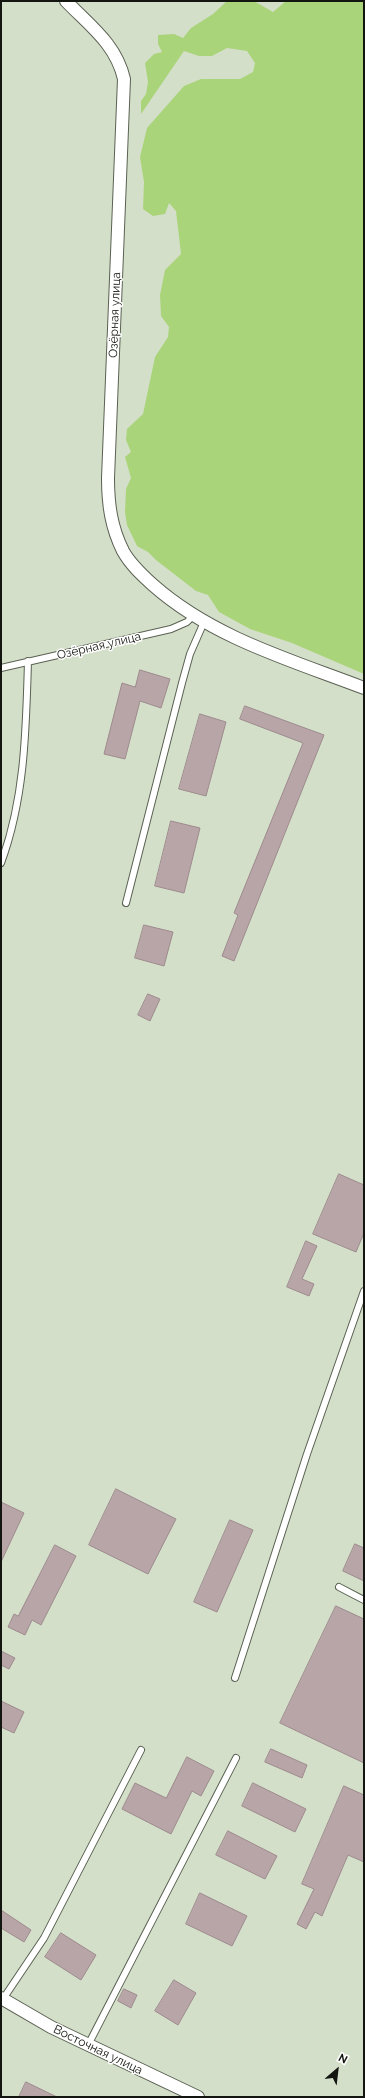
<!DOCTYPE html>
<html>
<head>
<meta charset="utf-8">
<style>
  body { margin:0 }
  #map { position:relative; width:365px; height:2098px; overflow:hidden; background:#e1e9d9; font-family:Raleway,sans-serif }
  canvas { display:block }
  .frame { position:absolute; inset:0; border:2px solid #131610; pointer-events:none }
  .north { position:absolute; left:317px; top:2050px; width:40px; height:40px; -webkit-text-stroke:3px #fff; paint-order:stroke; rotate:28deg; font-size:11px; font-weight:700; line-height:16px; text-align:center; color:#131610 }
  .north::after { content:''; display:block; margin:auto; width:14px; height:18px; background:#131610; clip-path:polygon(50% 0,100% 100%,50% 72%,0 100%) }
</style>
</head>
<body>
<div id="map">
<canvas width="365" height="2098"></canvas>
<div class="frame"></div>
<div class="north">N</div>
</div>
<script>
const g = document.querySelector('canvas').getContext('2d');
g.lineJoin = 'round';
function paint(path, color) { g.fillStyle = color; g.fill(path, 'evenodd'); }
function trace(path, color, width, dash) { g.strokeStyle = color; g.lineWidth = width; g.lineCap = dash ? 'butt' : 'round'; g.setLineDash(dash || []); g.stroke(path); }
function write(font, color, halo, rows, align = 'center') {
  g.font = font + ' Raleway,sans-serif'; g.lineWidth = 3; g.setLineDash([]); g.textBaseline = 'middle'; g.strokeStyle = halo; g.fillStyle = color; for (const [text, x, y, turn = 0] of rows) {
    g.save(); g.translate(x, y); g.rotate((+turn || 0) * Math.PI / 180); g.textAlign = isNaN(turn) ? turn : align; if (halo) g.strokeText(text, 0, 0); g.fillText(text, 0, 0); g.restore();
  }
}
const built = new Path2D(`
  M1 1H364V2097H1Z`);
const water = new Path2D(`
  M227 1H254L273 12 286 1H364V674L292 643 250 629 219 612 208 595 196 591 156 560 148 552 137 546 127 525 125 512 126 489 131 478 125 457 131 452 126 440 127 429 143 414 155 357 168 337 169 327 161 316 160 295 165 270 181 254 176 211 169 203 165 214 153 216 143 209 144 182 140 157 147 128 184 86 201 79H240L253 72 255 63 247 51 227 48 212 56H199L184 51 141 114V101L146 94 148 82 145 63 154 54 162 52 158 44V35L174 34 183 38 191 28 213 14Z`);
const building = new Path2D(`
  M140 670 170 679 161 708 140 701 125 759 104 754 122 683 135 687Z
  M245 706 324 735 234 961 222 956 238 915 234 913 303 743 240 719Z
  M200 714 226 722 206 796 179 789Z
  M171 821 200 828 184 893 155 886Z
  M144 925 173 932 164 966 135 958Z
  M148 994 160 999 150 1021 138 1015Z
  M339 1174 364 1185V1233L356 1252 313 1234Z
  M306 1241 317 1246 302 1279 314 1284 309 1296 287 1287Z
  M116 1489 176 1519 148 1574 89 1545Z
  M1 1502 24 1513 1 1562Z
  M230 1520 253 1530 217 1612 194 1602Z
  M355 1544 364 1548V1581L343 1571Z
  M55 1545 76 1556 41 1625 32 1620 25 1635 8 1627 14 1614 18 1616Z
  M336 1606 364 1619V1763L280 1723Z
  M1 1651 15 1658 9 1669 1 1665Z
  M1 1701 24 1712 14 1733 1 1727Z
  M271 1749 307 1765 302 1778 265 1762Z
  M187 1757 214 1771 201 1796 192 1791 171 1834 122 1809 135 1783 166 1798Z
  M253 1783 306 1809 295 1832 242 1806Z
  M344 1786 364 1795V1862L348 1855 322 1916 315 1912 306 1929 297 1924 314 1889 302 1884Z
  M228 1831 277 1856 265 1879 216 1855Z
  M200 1893 247 1916 232 1946 186 1924Z
  M1 1910 31 1930 24 1942 1 1928Z
  M61 1933 96 1955 81 1980 45 1957Z
  M174 1980 196 1993 178 2025 155 2011Z
  M124 1989 137 1995 131 2008 118 2001Z
  M26 2082 57 2097H19Z`);
const lane = new Path2D(`
  M1 668 171 629 187 622 193 616
  M1 863C25 798 26 730 28 661
  M126 903 182 683 190 654 204 622
  M339 1587 364 1600
  M235 1678 307 1454 364 1291
  M3 1999 44 1938 141 1750
  M88 2045 236 1758`);
const street = new Path2D(`
  M66 1C90 26 116 44 124 79L108 478C108 504 111 527 123 551 130 564 142 575 153 585 213 638 291 660 364 688
  M1 1998 51 2027 198 2097`);
const streetNames = [
  ["Озёрная улица",115,315,-88],
  ["Озёрная улица",99,646,-13],
  ["Восточная улица",98,2050,26]
];
paint(built, '#d4dfc9');
paint(water, '#aad47a');
paint(building, '#b8a5a8');
trace(building, '#9e8b8e', 1);
trace(lane, '#5a6153', 8);
trace(street, '#5a6153', 14);
trace(lane, '#fff', 6);
trace(street, '#fff', 12);
write('12px', '#131610', '#fff', streetNames);
</script>
</body>
</html>
